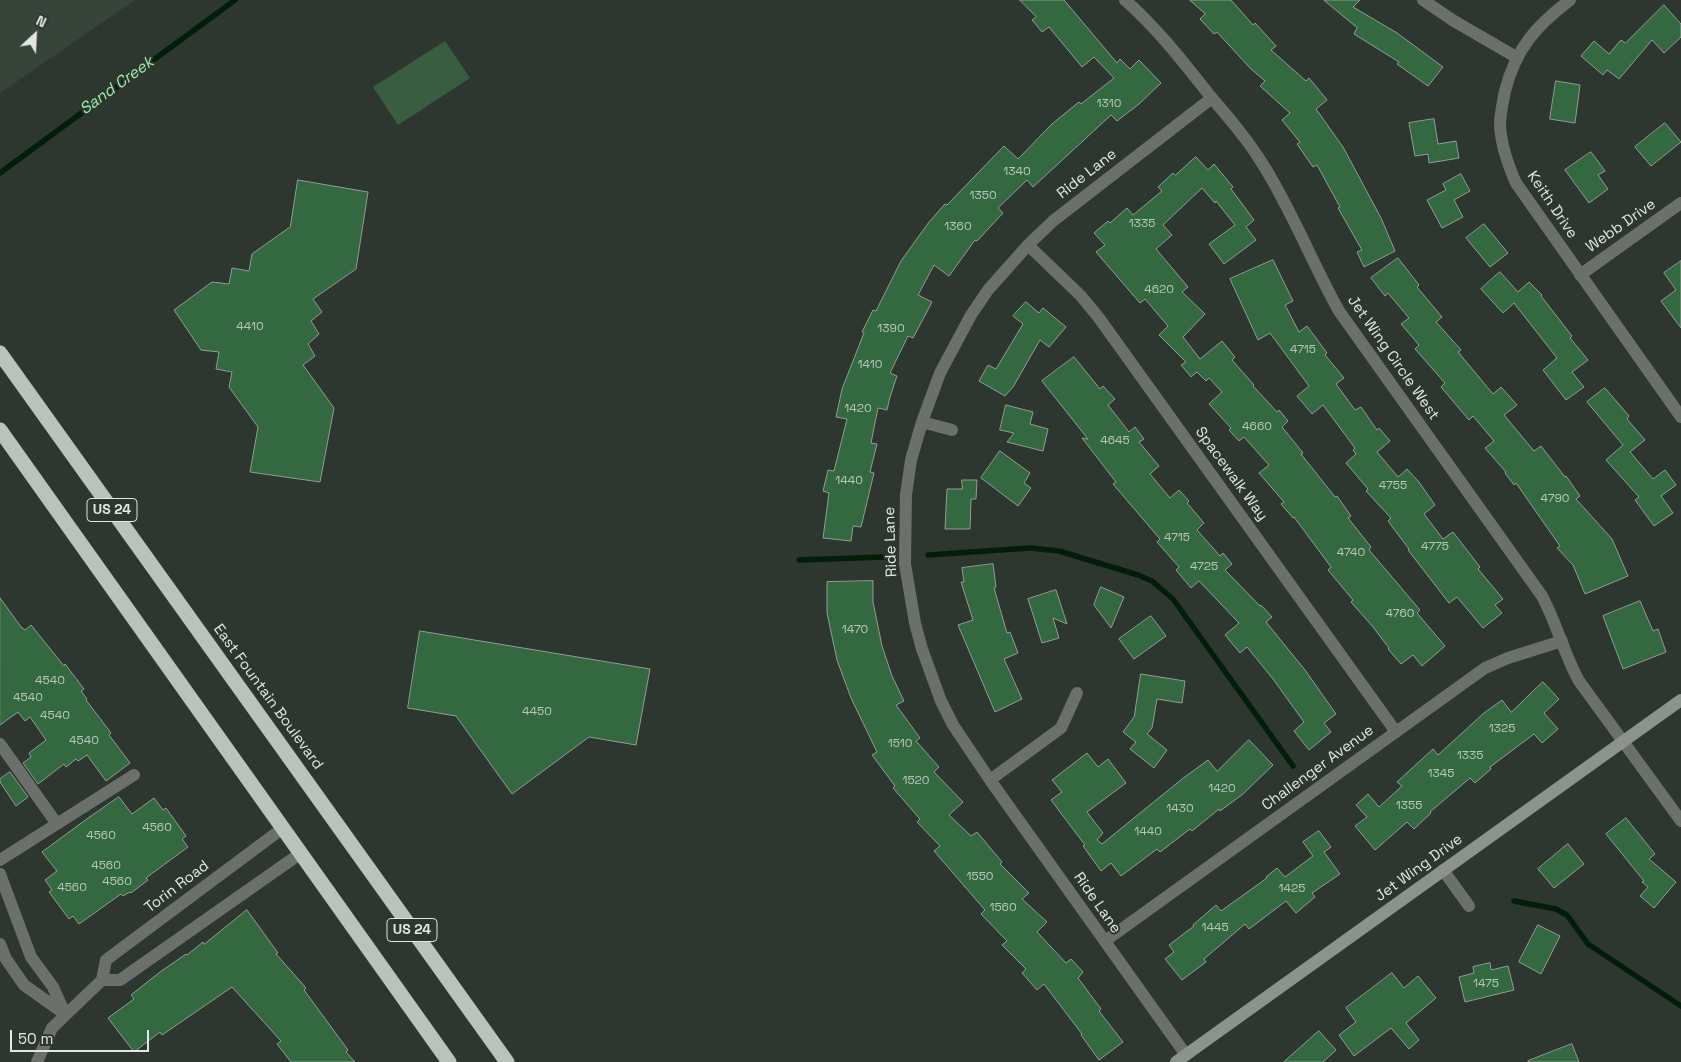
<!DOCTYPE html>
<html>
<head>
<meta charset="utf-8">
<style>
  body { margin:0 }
  #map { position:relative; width:1681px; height:1062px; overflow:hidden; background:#2e3630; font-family:"Space Grotesk",sans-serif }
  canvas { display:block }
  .north { position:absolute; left:10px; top:10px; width:50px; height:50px; -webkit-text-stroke:4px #2e3630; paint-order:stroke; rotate:25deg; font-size:14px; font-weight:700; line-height:20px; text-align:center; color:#e2e7e3 }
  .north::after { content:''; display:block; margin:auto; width:18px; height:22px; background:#e2e7e3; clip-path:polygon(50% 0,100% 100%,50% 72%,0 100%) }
  .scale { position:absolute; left:10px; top:1030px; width:139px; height:22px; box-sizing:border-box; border:2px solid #e2e7e3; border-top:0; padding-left:6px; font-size:15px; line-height:18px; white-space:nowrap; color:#e2e7e3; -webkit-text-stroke:4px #2e3630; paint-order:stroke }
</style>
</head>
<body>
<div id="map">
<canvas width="1681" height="1062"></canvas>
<div class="north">N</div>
<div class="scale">50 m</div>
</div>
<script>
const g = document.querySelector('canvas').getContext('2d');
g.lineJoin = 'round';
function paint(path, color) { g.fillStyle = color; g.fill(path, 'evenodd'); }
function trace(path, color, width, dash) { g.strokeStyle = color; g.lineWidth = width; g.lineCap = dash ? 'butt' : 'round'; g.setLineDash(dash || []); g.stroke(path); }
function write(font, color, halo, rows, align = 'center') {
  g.font = font + ' "Space Grotesk",sans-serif'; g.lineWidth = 4; g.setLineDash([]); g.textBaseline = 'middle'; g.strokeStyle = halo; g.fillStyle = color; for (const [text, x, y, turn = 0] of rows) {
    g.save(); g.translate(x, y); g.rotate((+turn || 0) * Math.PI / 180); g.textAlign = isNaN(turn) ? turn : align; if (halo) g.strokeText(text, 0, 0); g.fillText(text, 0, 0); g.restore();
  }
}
const built = new Path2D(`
  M0 0H135L0 93Z`);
const green = new Path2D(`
  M445 41 470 78 398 125 373 87Z`);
const stream = new Path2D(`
  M0 173 235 0
  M928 555 1030 548 1059 551 1138 575 1152 581 1173 599 1293 766
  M799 560 884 557
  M1514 901 1556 909 1567 915 1588 944 1681 1006`);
const building = new Path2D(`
  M1020 0H1064L1117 63 1120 59 1130 69 1139 60 1161 83 1139 104 1117 121 1111 115 1033 187 1027 180 998 208 1003 213 977 241 975 240 949 276 934 265 918 295 932 302 913 338 908 336 890 373 897 376 890 397 887 410 878 408 871 443 877 444 870 472 874 473 861 527 853 526 851 541 823 538 829 493 823 491 828 470 834 471 847 419 836 417 842 389 864 333 862 332 873 310 876 311 901 261 929 222 945 204 947 205 1004 146 1018 159 1052 124 1079 102 1081 104 1114 78 1094 57 1082 67 1049 27 1042 32 1032 20 1036 17Z
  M1190 0H1231L1253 25 1255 23 1276 46 1271 50 1306 81 1309 78 1327 100 1316 109 1343 147 1381 218 1395 251 1364 267 1357 252 1362 250 1338 208 1340 207 1317 165 1313 167 1297 144 1300 142 1282 120 1290 113 1260 86 1265 81 1250 68 1217 32 1214 34 1200 19 1205 14Z
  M1324 0H1360L1353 7 1397 33 1443 67 1428 86 1397 64 1399 62 1354 34 1357 28Z
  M1664 5 1681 24V37L1664 53 1652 40 1619 79 1607 70 1603 75 1581 56 1594 41 1609 54 1621 40 1625 43Z
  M1556 81 1580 85 1575 123 1550 119Z
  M1434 119 1438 144 1456 141 1459 158 1429 163 1428 154 1415 156 1409 123Z
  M1665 123 1681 142 1651 166 1635 147Z
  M1591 152 1605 171 1598 175 1608 189 1589 203 1565 170Z
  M1196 157 1208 170 1214 164 1233 187 1231 189 1254 220 1246 227 1256 240 1224 264 1209 244 1235 225 1216 201 1215 203 1202 188 1163 225 1172 235 1156 249 1188 287 1182 292 1205 314 1183 337 1200 359 1222 341 1235 357 1232 360 1254 385 1253 386 1277 412 1279 410 1288 421 1282 427 1303 453 1301 454 1335 497 1337 496 1351 516 1348 518 1371 547 1369 550 1420 610 1417 613 1445 646 1422 666 1413 655 1401 664 1388 649 1389 648 1373 627 1351 602 1353 600 1328 570 1331 567 1294 517 1293 518 1281 504 1284 502 1259 473 1269 465 1244 437 1239 441 1229 430 1231 428 1209 404 1222 392 1209 378 1206 381 1197 372 1191 377 1181 365 1186 362 1159 335 1168 326 1145 299 1140 303 1096 252 1105 245 1094 233 1108 221 1110 223 1127 208 1133 215 1162 191 1158 187 1173 173 1175 175Z
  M1461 174 1470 191 1454 200 1463 217 1442 228 1427 200 1446 190 1443 184Z
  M298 180 368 192 356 269 313 299 322 312 311 321 319 334 308 344 315 356 303 365 334 408 320 482 250 472 258 427 229 387 232 372 216 369 219 352 201 350 174 310 212 282 229 284 232 268 249 271 252 254 290 227Z
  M1484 224 1508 253 1490 267 1466 238Z
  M1398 258 1419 285 1417 287 1442 317 1436 322 1461 350 1458 352 1493 394 1501 387 1517 405 1504 415 1534 451 1541 446 1565 477 1566 476 1580 496 1576 499 1612 539 1628 576 1585 594 1573 565 1557 548 1560 546 1516 483 1514 485 1505 473 1506 472 1485 448 1494 441 1473 416 1469 420 1441 387 1445 383 1415 349 1419 345 1401 324 1409 318 1388 293 1385 296 1371 278Z
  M1273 260 1293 301 1285 305 1299 332 1307 326 1327 353 1325 355 1344 378 1336 384 1355 410 1361 407 1377 430 1379 428 1390 441 1377 452 1398 477 1407 469 1419 482 1435 505 1424 514 1443 539 1453 532 1480 567 1478 569 1503 599 1495 605 1502 613 1483 628 1457 597 1449 603 1408 550 1409 549 1388 521 1391 518 1366 491 1368 489 1346 463 1356 454 1353 450 1355 448 1323 405 1312 414 1297 396 1309 386 1270 333 1258 340 1230 279Z
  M1681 261V328L1661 301 1676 290 1664 273Z
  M1500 272 1518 292 1529 282 1542 295 1541 296 1572 336 1570 338 1588 360 1572 372 1584 387 1566 400 1543 370 1557 358 1514 303 1503 313 1481 289Z
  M1026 302 1039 313 1043 308 1066 327 1049 347 1040 340 1013 387 1005 396 979 381 988 365 996 369 1023 324 1013 316Z
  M1074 357 1100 389 1103 386 1115 399 1108 405 1129 432 1135 427 1144 439 1139 442 1159 466 1150 474 1170 498 1179 490 1189 501 1187 503 1204 523 1197 530 1220 556 1223 553 1232 564 1225 570 1260 606 1261 605 1272 617 1266 622 1305 670 1336 714 1324 723 1331 732 1309 750 1294 731 1304 722 1273 679 1247 647 1240 653 1225 635 1239 623 1199 581 1191 588 1176 570 1179 567 1157 542 1160 539 1113 484 1116 482 1082 438 1088 439 1042 381Z
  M1605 388 1629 416 1627 419 1645 440 1630 452 1653 479 1665 470 1676 485 1661 496 1673 513 1654 526 1635 500 1639 497 1606 460 1623 445 1587 402Z
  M1006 405 1033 412 1030 424 1048 429 1043 451 1007 442 1014 433 1000 430Z
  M1000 451 1030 473 1024 483 1031 488 1018 506 981 478Z
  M962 480H977L976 499H971L970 529H945L947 489H962Z
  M993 564 996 587 994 588 1007 633 1010 632 1018 653 1004 659 1022 699 995 712 958 625 973 620 961 582H964L962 568Z
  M873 581V602L882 646 892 676 904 701 896 705 920 738 916 741 939 767 934 772 963 802 949 815 971 836 977 832 1002 862 1000 864 1029 893 1022 899 1047 922 1037 932 1066 963 1071 959 1083 972 1078 978 1101 1009 1099 1011 1123 1042 1099 1060 1081 1035 1082 1034 1044 984 1037 990 1022 973 1026 969 1002 945 1007 941 981 914 985 910 934 851 940 846 917 822 920 819 893 788 895 786 872 755 877 752 851 698 837 660 827 613V582Z
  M1101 587 1124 597 1111 628 1094 605Z
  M1056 590 1067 624 1053 618 1059 638 1042 643 1028 599Z
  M0 598 21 627 25 630 31 625 64 666 65 664 84 689 81 691 87 699 86 700 111 733 109 735 130 763 106 781 87 755 78 761 76 759 66 767 64 764 38 784 23 763 31 757 29 753 46 740 30 717 25 721 18 712 0 725Z
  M1640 601 1653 631 1658 629 1666 652 1623 669 1603 616Z
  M1151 616 1166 636 1134 659 1119 639Z
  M420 631 650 669 636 745 589 737 512 794 456 716 408 708Z
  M1141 674 1185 681 1182 703 1157 699 1152 728 1147 734 1167 750 1154 768 1130 749 1136 742 1123 732 1134 717Z
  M1543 682 1559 699 1544 713 1558 729 1542 743 1534 734 1490 767 1491 769 1475 783 1470 778 1430 812 1431 813 1414 829 1407 822 1375 850 1355 826 1367 817 1356 805 1368 794 1379 807 1402 786 1397 782 1433 749 1438 755 1484 713 1502 700 1511 712Z
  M1249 740 1273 765 1243 794 1220 811 1219 809 1192 831 1190 829 1160 852 1157 849 1121 876 1111 863 1101 871 1083 846 1085 845 1051 800 1062 792 1052 780 1087 753 1098 767 1108 759 1126 783 1087 812 1103 833 1097 840 1102 844 1182 779 1208 760 1217 771Z
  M10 772 28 797 16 806 0 782V779Z
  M119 797 132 814 154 798 163 810 166 808 186 836 182 839 188 847 154 872 146 878 148 880 131 893 130 892 123 896 121 894 79 924 73 916 69 919 49 892 52 890 45 880 57 871 42 852 84 821Z
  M1626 818 1655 854 1649 859 1676 882 1654 908 1640 896 1648 887 1642 882 1644 881 1606 834Z
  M1319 831 1331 847 1324 852 1340 874 1312 893 1315 897 1296 913 1286 901 1249 929 1245 924 1204 959 1206 962 1182 980 1165 959 1174 952 1169 945 1194 926 1193 925 1216 905 1221 911 1267 878 1266 877 1277 868 1285 877 1313 856 1303 842Z
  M1568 844 1584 864 1554 888 1538 869Z
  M247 910 278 953 276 954 306 988 304 990 348 1050 346 1052 355 1062H291L277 1044 281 1041 232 987 162 1035 160 1032 134 1052 108 1018 134 999 131 995 160 972 186 954 187 955 203 942 204 944Z
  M1538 925 1560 936 1541 974 1519 962Z
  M1490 963 1491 970 1508 966 1514 990 1465 1002 1459 977 1474 973 1473 967Z
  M1392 973 1404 988 1418 976 1436 998 1406 1023 1419 1040 1409 1049 1391 1028 1354 1056 1339 1035 1356 1022 1346 1008Z
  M1319 1031 1336 1050 1323 1062H1284Z
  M1572 1044 1579 1062H1528V1061Z`);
const street = new Path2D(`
  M1125 0C1158 29 1184 63 1211 97 1229 118 1247 139 1262 163 1292 210 1312 263 1339 311L1542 596C1557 624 1564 654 1579 681L1681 821
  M1423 0 1454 21 1516 57
  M1570 0C1536 26 1516 48 1505 91 1503 102 1500 114 1500 125 1501 145 1508 165 1516 183L1681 417
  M1028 245 1081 296 1099 318 1396 732
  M1580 275 1681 203
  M922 422 952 430
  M0 744 57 824
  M990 780 1061 728 1077 693
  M0 860 134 775
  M1443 870 1469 906
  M0 874 31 957 53 987 65 1014
  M1105 941 1485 668 1508 658 1562 641
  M0 944 6 959 24 985 65 1014
  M102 980H120L301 853
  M1186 1055 990 780 953 725 941 701 922 649 915 623 905 564 906 495 911 460 922 422 940 373 971 315 988 290 1028 245 1053 221 1212 98
  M37 1062 52 1028 102 980 106 960 283 828`);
const secondary = new Path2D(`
  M1176 1062 1681 700`);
const highway = new Path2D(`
  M0 353 507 1062
  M0 430 449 1062`);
const numberNames = [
  ["1310",1109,104],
  ["1340",1017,172],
  ["1350",983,196],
  ["1335",1142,224],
  ["1360",958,227],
  ["4620",1159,290],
  ["4410",250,327],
  ["1390",891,329],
  ["4715",1303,350],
  ["1410",870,365],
  ["1420",858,409],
  ["4660",1257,427],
  ["4645",1115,441],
  ["1440",849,481],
  ["4755",1393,486],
  ["4790",1555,499],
  ["4715",1177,538],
  ["4775",1435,547],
  ["4740",1351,553],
  ["4725",1204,567],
  ["4760",1400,614],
  ["1470",855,630],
  ["4540",50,681],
  ["4540",28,698],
  ["4450",537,712],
  ["4540",55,716],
  ["1325",1502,729],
  ["4540",84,741],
  ["1510",900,744],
  ["1335",1470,756],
  ["1345",1441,774],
  ["1520",916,781],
  ["1420",1222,789],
  ["1355",1409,806],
  ["1430",1180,809],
  ["4560",157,828],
  ["1440",1148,832],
  ["4560",101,836],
  ["4560",106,866],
  ["1550",980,877],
  ["4560",117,882],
  ["4560",72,888],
  ["1425",1292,889],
  ["1560",1003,908],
  ["1445",1215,928],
  ["1475",1486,984]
];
const shields = [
  [112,510,50],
  [412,930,50]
];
const shieldNames = [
  ["US 24",112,510],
  ["US 24",412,930]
];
const streetNames = [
  ["Ride Lane",1087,174,-38],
  ["Keith Drive",1552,205,56],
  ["Webb Drive",1621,226,-35],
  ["Jet Wing Circle West",1393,358,55],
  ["Spacewalk Way",1231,474,54],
  ["Ride Lane",891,542,-92],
  ["East Fountain Boulevard",268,697,54],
  ["Challenger Avenue",1318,768,-36],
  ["Jet Wing Drive",1419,868,-36],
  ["Torin Road",177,887,-37],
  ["Ride Lane",1097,903,55]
];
const waterNames = [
  ["Sand Creek",117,86,-36]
];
paint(built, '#37443a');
paint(green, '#395d41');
trace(stream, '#021e0a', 5.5);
paint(building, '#336840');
trace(building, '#939c94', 1);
trace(street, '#6c706d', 12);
trace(secondary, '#8c928d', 12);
trace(highway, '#bac3bb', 15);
write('12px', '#b6c7ba', null, numberNames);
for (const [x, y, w] of shields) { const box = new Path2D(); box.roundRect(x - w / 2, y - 11.5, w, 23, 4); g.fillStyle = '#2e3630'; g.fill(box); trace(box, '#e2e7e3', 1); }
write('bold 14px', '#e2e7e3', null, shieldNames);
write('15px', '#e2e7e3', '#2e3630', streetNames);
write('italic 16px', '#9decae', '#2e3630', waterNames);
</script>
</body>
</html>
